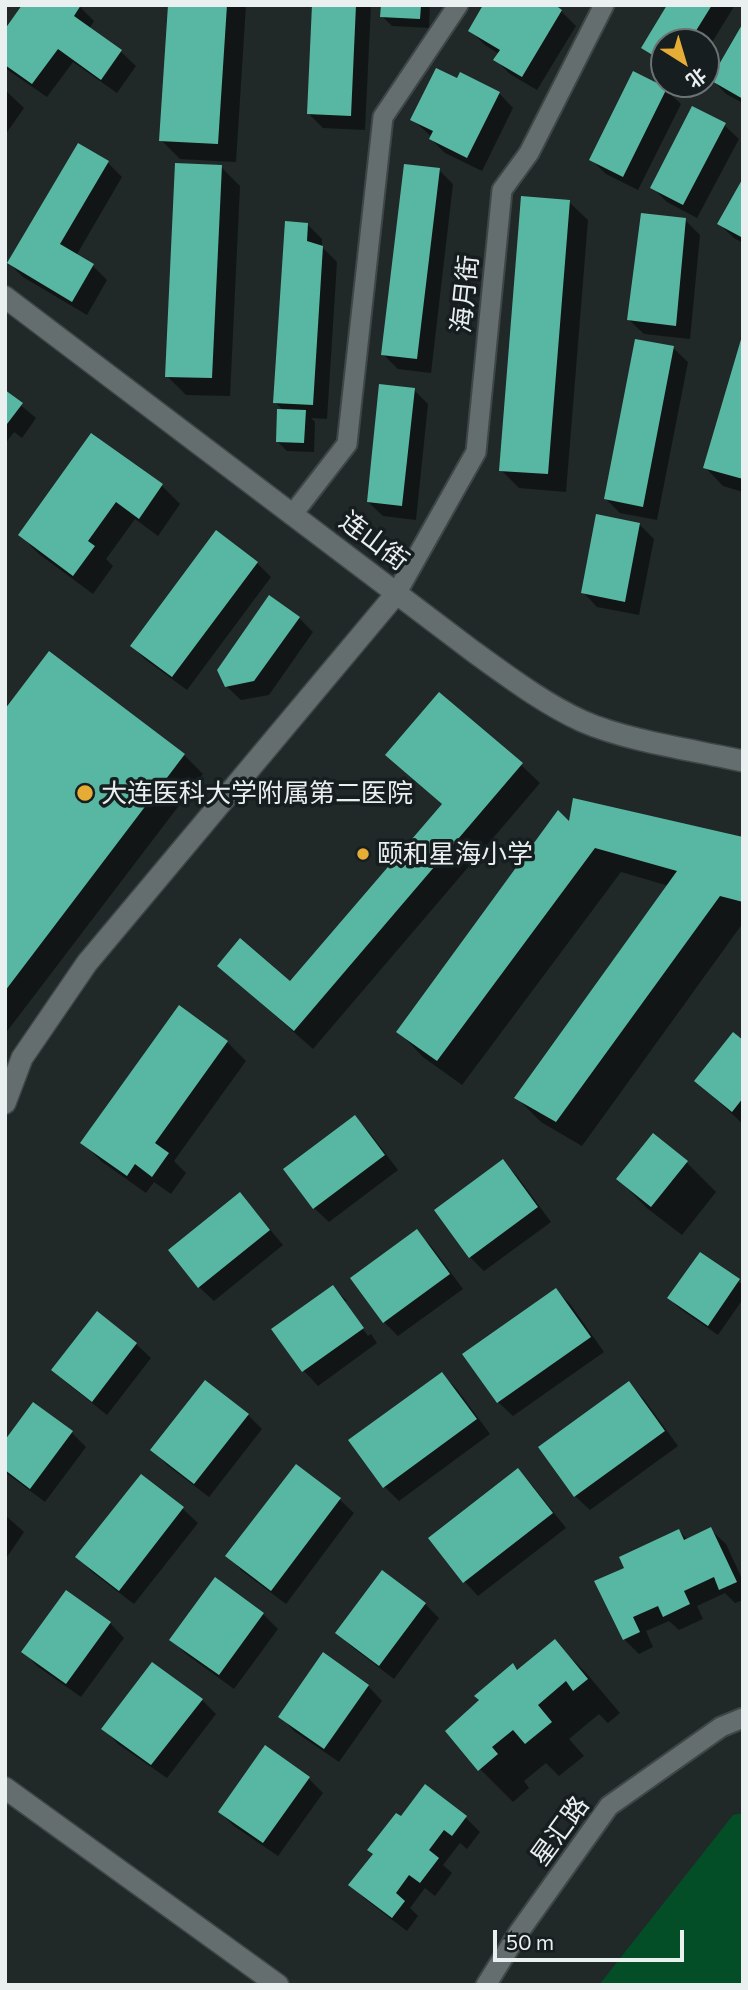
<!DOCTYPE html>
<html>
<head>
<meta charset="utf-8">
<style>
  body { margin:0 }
  #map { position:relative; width:748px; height:1990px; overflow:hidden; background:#202828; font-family:Commissioner,"Noto Sans SC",sans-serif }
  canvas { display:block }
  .frame { position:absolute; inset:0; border:7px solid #eaeff0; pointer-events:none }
  .north { position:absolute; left:650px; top:28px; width:70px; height:70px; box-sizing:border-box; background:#161e1f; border:2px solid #6b7273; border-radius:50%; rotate:143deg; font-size:19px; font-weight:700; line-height:28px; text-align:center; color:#eaeff0 }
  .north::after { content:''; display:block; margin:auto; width:24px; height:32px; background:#e6ad36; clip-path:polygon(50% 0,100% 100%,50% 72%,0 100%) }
  .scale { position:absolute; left:493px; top:1930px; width:191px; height:32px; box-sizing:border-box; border:4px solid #eaeff0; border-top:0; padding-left:9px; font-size:21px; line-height:24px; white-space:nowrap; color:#eaeff0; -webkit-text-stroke:5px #161e1f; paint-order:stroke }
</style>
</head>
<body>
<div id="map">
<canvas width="748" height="1990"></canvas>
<div class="frame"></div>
<div class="north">北</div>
<div class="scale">50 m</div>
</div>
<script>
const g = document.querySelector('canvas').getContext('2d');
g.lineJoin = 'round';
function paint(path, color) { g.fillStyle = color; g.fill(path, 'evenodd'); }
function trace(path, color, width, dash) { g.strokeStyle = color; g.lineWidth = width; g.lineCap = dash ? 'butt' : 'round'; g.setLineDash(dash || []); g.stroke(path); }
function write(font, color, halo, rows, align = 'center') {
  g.font = font + ' Commissioner,"Noto Sans SC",sans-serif'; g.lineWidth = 7; g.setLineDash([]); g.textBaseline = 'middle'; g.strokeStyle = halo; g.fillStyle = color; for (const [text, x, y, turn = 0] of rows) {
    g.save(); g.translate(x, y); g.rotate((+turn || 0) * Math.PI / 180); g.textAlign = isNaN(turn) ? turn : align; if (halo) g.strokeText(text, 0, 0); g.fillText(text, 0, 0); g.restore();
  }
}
const green = new Path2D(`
  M743 1813V1985H599L733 1815Z`);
const shadow = new Path2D(`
  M78 5 94 21 89 29 121 52 136 66 117 93 73 62 47 97 5 68V32Z
  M169 5H246L236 162 180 159 161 140Z
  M314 5H371L365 130 323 128 308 113Z
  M382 5H430L429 28 392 26 382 16Z
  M551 5 561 11 576 26 537 90 510 74 496 60 499 54 485 45 470 30Z
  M669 5H735L706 52V42H664V66L644 48Z
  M743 26V103L726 94 712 79Z
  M458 80 499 93 513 108 482 171 445 153 431 139 432 137 412 119Z
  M5 90 24 108 5 135Z
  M666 90 681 104 638 190 606 174 591 159Z
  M724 125 739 139 697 218 667 202 652 187Z
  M108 163 122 177 76 256 93 266 107 280 87 315 23 277 9 263Z
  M221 167 240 186 230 396 186 395 167 376Z
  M439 170 453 184 431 373 398 369 383 354Z
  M743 181V243L734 238 719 224Z
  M569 202 588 220 566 492 519 488 501 470Z
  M685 220 700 235 690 339 644 334 629 320Z
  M307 224 322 239V247L337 262 327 419 311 418 315 422 314 452 287 451 277 441 284 411 275 402Z
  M743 339V492L723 486 705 467Z
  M673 348 688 362 657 520 620 513 606 499Z
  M414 390 428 404 416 520 383 516 368 502Z
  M5 392 36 418 22 438 14 432 5 444Z
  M92 436 162 486 180 504 158 536 135 519 106 559 113 566 93 594 39 554 20 535Z
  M639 524 654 539 639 615 597 607 583 592Z
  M257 563 271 577 187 690 146 660 132 646Z
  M299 618 313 632 269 695 241 700 226 686Z
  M50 653 184 755 203 774 5 1034V712Z
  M387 755 521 765 540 783 313 1049 219 966 290 984 443 805Z
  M570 824 743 838V923L582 1146 541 1122 517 1098 669 886 621 872 462 1085 423 1057 399 1032Z
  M179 1007 227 1042 246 1061 174 1161 186 1173 171 1194 154 1182 146 1193 101 1161 82 1142Z
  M743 1042V1124L696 1081Z
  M355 1117 369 1132 398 1170 329 1222 314 1208Z
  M503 1161 517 1176 551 1222 484 1271 470 1257Z
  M686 1162 716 1192 682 1235 648 1209 618 1179Z
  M240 1194 283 1245 214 1301 199 1287Z
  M417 1232 431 1246 463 1289 398 1336 384 1322Z
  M700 1254 743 1285V1299L718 1335 679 1308 669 1298Z
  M333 1287 347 1301H342L368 1336 371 1334 377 1343 318 1386 304 1371 274 1330Z
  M556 1290 570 1304 604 1352 513 1416 498 1402Z
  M136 1344 151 1358 107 1415 68 1384 53 1370Z
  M442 1374 456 1388 490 1434 399 1501 384 1486Z
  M629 1384 643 1398 678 1446 590 1510 575 1496Z
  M248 1415 262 1429 209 1497 167 1465 153 1450Z
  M72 1433 86 1447 45 1502 5 1472V1443Z
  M518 1470 532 1485 566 1528 478 1596 464 1581Z
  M141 1476 183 1509 198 1523 134 1604 92 1572 78 1557Z
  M339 1499 354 1513 286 1604 242 1571 228 1556Z
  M5 1515 24 1532 5 1560Z
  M711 1530 726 1544 743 1581V1600L735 1603 725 1593 697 1606 703 1619 679 1630 669 1621 646 1631 653 1647 639 1654 624 1639 626 1569 679 1531 688 1540Z
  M215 1580 263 1614 278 1629 234 1689 186 1654 172 1640Z
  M425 1604 439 1618 394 1679 352 1647 337 1633Z
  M110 1623 124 1638 81 1697 37 1666 23 1651Z
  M554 1641 587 1674 620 1713 608 1723 599 1714 569 1739 584 1756 559 1776 546 1763 524 1781 529 1788 513 1802 480 1769 481 1701 513 1665 519 1671Z
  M368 1686 382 1701 339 1762 294 1731 280 1716Z
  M202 1700 216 1714 167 1778 118 1744 104 1729Z
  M308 1778 323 1793 278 1856 234 1826 220 1812Z
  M425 1787 466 1818 480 1832 467 1849 460 1843 443 1865 452 1873 435 1896 425 1888 410 1908 418 1916 407 1931 365 1899 351 1885 374 1855 369 1850 402 1819Z`);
const building = new Path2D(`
  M22 5H81L74 16 122 50 101 80 58 49 32 84 5 65V29Z
  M168 5H227L218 144 159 141Z
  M312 5H356L351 116 307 114Z
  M381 5H421L420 19 380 17Z
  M483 5H555L562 10 522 77 493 60 500 50 468 31Z
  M667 5H712L689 42H664V62L641 48Z
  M743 23V99L710 80Z
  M436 68 457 78 460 72 500 92 467 158 429 139 433 131 410 120Z
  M633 71 667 88 623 177 589 160Z
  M692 106 726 123 683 205 650 188Z
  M78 143 109 161 60 244 94 264 72 302 7 263Z
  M175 163 222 165 212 378 165 377Z
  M404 164 440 168 417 359 381 355Z
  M743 178V238L717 224Z
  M521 196 570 200 548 474 499 471Z
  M641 213 686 218 676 326 627 320Z
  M285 221 308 223 307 241 323 246 313 405 273 403Z
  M742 336H743V479L703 468Z
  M635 339 674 346 643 507 604 499Z
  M379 384 415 388 402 506 367 502Z
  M5 390 23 403 7 424 5 423Z
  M277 409 306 410 304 443 276 442Z
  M91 433 163 484 139 519 116 502 88 541 95 546 73 576 18 535Z
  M596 514 640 523 625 602 581 593Z
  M216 530 258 562 172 677 130 646Z
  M269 595 300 617 254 681 225 687 217 670Z
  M49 651 185 754 5 991V709Z
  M439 692 523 763 294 1031 217 966 240 938 290 981 442 804 385 755Z
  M573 798 743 837V902L720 896 556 1122 514 1098 677 871 595 848 437 1061 396 1032 558 810 569 821Z
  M179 1005 228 1041 155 1143 169 1153 152 1177 135 1164 127 1176 80 1143Z
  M733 1032 743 1040V1098L732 1112 694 1081Z
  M355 1115 385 1155 313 1209 283 1169Z
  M653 1133 688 1161 651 1207 616 1179Z
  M503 1159 538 1207 469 1258 434 1210Z
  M240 1192 270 1230 198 1288 168 1250Z
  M417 1229 450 1274 383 1323 350 1278Z
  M700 1252 740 1279 708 1326 667 1298Z
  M333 1285 364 1328 302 1372 271 1329Z
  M556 1288 591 1337 497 1403 462 1354Z
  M97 1311 137 1343 92 1402 51 1370Z
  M442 1372 477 1419 383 1488 348 1440Z
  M205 1380 249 1414 194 1484 150 1450Z
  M629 1381 665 1431 574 1497 538 1447Z
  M33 1402 73 1431 30 1489 5 1470V1440Z
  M296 1464 341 1498 271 1591 225 1556Z
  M518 1468 553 1513 463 1583 428 1538Z
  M141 1474 184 1507 119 1591 75 1557Z
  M711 1527 737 1582 719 1590 714 1577 684 1591 690 1604 663 1617 658 1606 633 1617 640 1632 623 1640 594 1581 624 1568 619 1557 679 1529 684 1540Z
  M382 1570 426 1603 379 1666 335 1633Z
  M215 1577 264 1613 219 1675 169 1640Z
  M66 1590 111 1622 66 1684 21 1652Z
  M555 1639 588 1679 573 1691 566 1681 538 1705 552 1722 525 1744 513 1730 492 1747 498 1754 478 1771 445 1731 479 1700 474 1696 513 1663 517 1670Z
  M323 1652 369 1685 324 1749 278 1717Z
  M152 1662 203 1699 151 1765 101 1729Z
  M265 1745 310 1777 263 1843 218 1812Z
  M425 1784 467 1816 452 1836 444 1830 429 1850 439 1858 420 1883 409 1875 396 1893 405 1901 392 1918 348 1885 373 1854 367 1850 396 1813 401 1816Z`);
const street = new Path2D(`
  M292 515 347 444 383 117 458 5
  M396 594 476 452 502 190 529 153 604 5
  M486 1985 519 1932 609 1806 721 1727 743 1718`);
const secondary = new Path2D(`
  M5 297 474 652C509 677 543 703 582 721 627 741 694 750 743 761
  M5 1103 22 1058 87 963 396 594
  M5 1788 278 1985`);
const markers = [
  [85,793,9,"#e6ad36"],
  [363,854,7,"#e6ad36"]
];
const streetNames = [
  ["海月街",465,294,-84],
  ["连山街",374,541,37],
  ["星汇路",560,1831,-54]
];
const poiNames = [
  ["大连医科大学附属第二医院",101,793],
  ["颐和星海小学",377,854]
];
paint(green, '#034e27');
paint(shadow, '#0007');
paint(building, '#58b7a2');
trace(street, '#3f4647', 23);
trace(secondary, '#3f4647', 24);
trace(street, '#646e6e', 19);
trace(secondary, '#646e6e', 21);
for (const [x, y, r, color] of markers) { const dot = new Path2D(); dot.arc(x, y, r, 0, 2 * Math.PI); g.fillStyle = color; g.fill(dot); trace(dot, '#161e1f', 2.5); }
write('26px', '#eaeff0', '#161e1f', streetNames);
write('26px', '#eaeff0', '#161e1f', poiNames, 'left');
</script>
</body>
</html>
